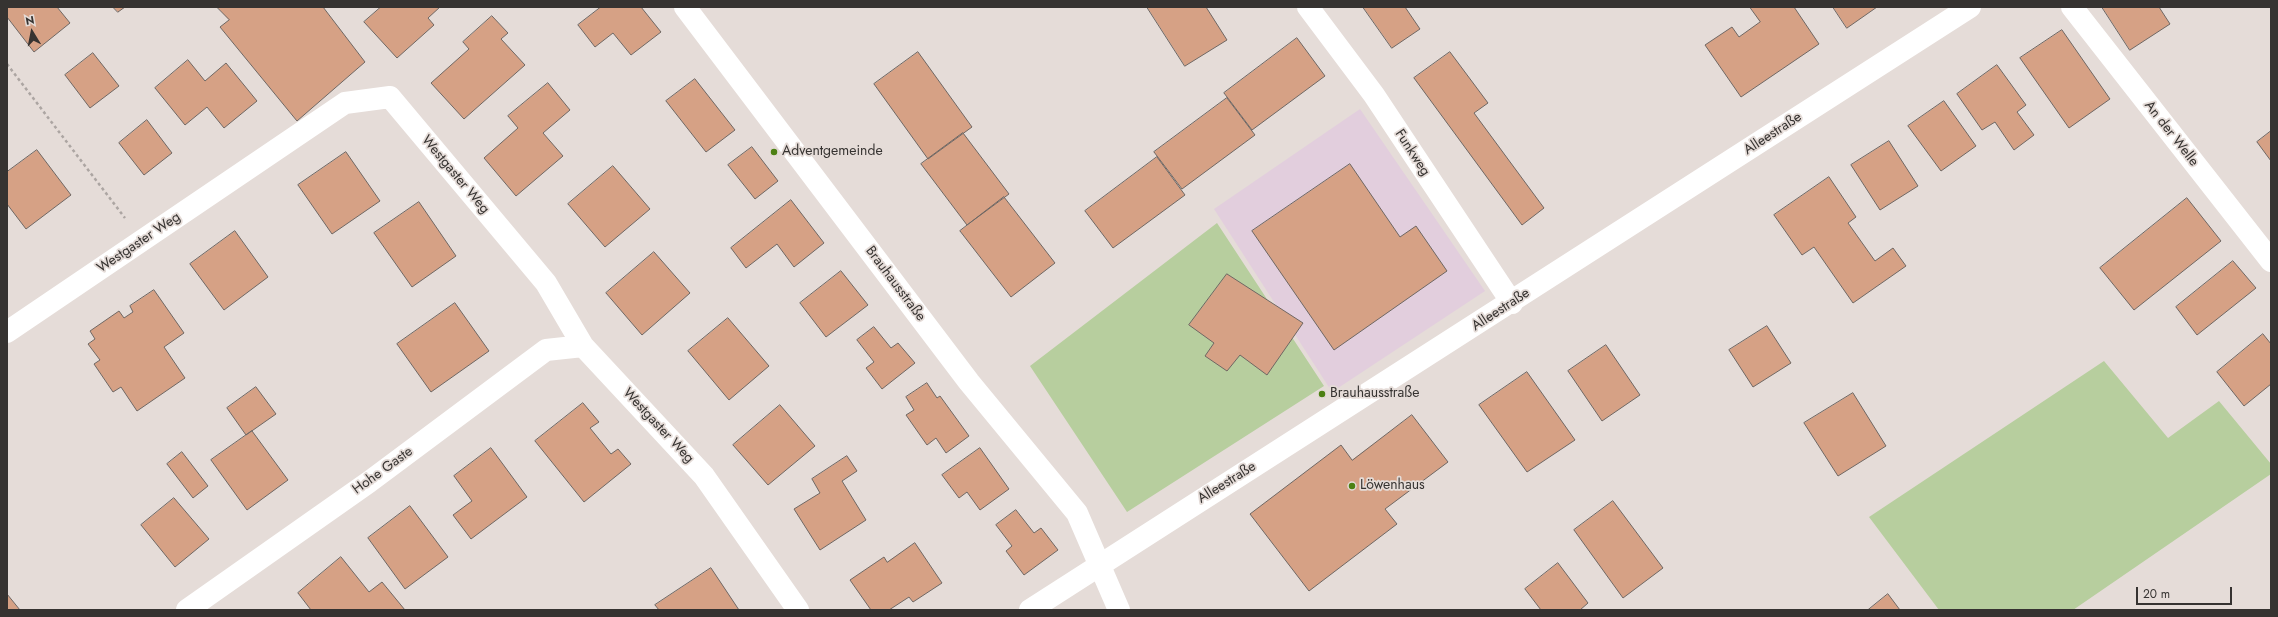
<!DOCTYPE html>
<html>
<head>
<meta charset="utf-8">
<style>
  body { margin:0 }
  #map { position:relative; width:2278px; height:617px; overflow:hidden; background:#e5dcd8; font-family:Jost,sans-serif }
  canvas { display:block }
  .frame { position:absolute; inset:0; border:8px solid #363331; pointer-events:none }
  .north { position:absolute; left:12px; top:12px; width:40px; height:40px; -webkit-text-stroke:3px #e5dcd8; paint-order:stroke; rotate:350deg; font-size:11px; font-weight:700; line-height:16px; text-align:center; color:#363331 }
  .north::after { content:''; display:block; margin:auto; width:14px; height:18px; background:#363331; clip-path:polygon(50% 0,100% 100%,50% 72%,0 100%) }
  .scale { position:absolute; left:2136px; top:587px; width:96px; height:18px; box-sizing:border-box; border:2px solid #363331; border-top:0; padding-left:5px; font-size:12px; line-height:14px; white-space:nowrap; color:#363331; -webkit-text-stroke:3px #e5dcd8; paint-order:stroke }
</style>
</head>
<body>
<div id="map">
<canvas width="2278" height="617"></canvas>
<div class="frame"></div>
<div class="north">N</div>
<div class="scale">20 m</div>
</div>
<script>
const g = document.querySelector('canvas').getContext('2d');
g.lineJoin = 'round';
function paint(path, color) { g.fillStyle = color; g.fill(path, 'evenodd'); }
function trace(path, color, width, dash) { g.strokeStyle = color; g.lineWidth = width; g.lineCap = dash ? 'butt' : 'round'; g.setLineDash(dash || []); g.stroke(path); }
function write(font, color, halo, rows, align = 'center') {
  g.font = font + ' Jost,sans-serif'; g.lineWidth = 3.5; g.setLineDash([]); g.textBaseline = 'middle'; g.strokeStyle = halo; g.fillStyle = color; for (const [text, x, y, turn = 0] of rows) {
    g.save(); g.translate(x, y); g.rotate((+turn || 0) * Math.PI / 180); g.textAlign = isNaN(turn) ? turn : align; if (halo) g.strokeText(text, 0, 0); g.fillText(text, 0, 0); g.restore();
  }
}
const commercial = new Path2D(`
  M1360 109 1485 291 1332 392 1214 209Z`);
const green = new Path2D(`
  M1217 223 1324 386 1127 512 1030 366Z
  M2104 361 2168 438 2219 401 2271 464V474L2073 610H1939L1869 517Z`);
const building = new Path2D(`
  M7 7H57L70 23 34 52 7 17Z
  M113 7H125L118 12Z
  M217 7H323L365 62 297 121 220 27 229 20Z
  M381 7H440L428 18 434 25 397 58 364 22Z
  M601 7H641L661 32 631 55 613 33 595 47 578 25Z
  M1147 7H1206L1227 40 1185 66Z
  M1363 7H1405L1420 29 1392 48Z
  M1750 7H1794L1819 44 1741 97 1705 45 1732 27 1739 37 1760 22Z
  M1833 7H1877L1847 28Z
  M2102 7H2159L2170 24 2130 50Z
  M492 16 508 33 501 39 525 65 464 119 431 83 469 49 463 42Z
  M2062 30 2110 99 2069 128 2020 58Z
  M1297 38 1325 76 1252 130 1224 93Z
  M918 52 972 127 928 159 874 84Z
  M1450 52 1488 103 1474 113 1544 208 1522 225 1414 78Z
  M93 53 119 86 90 108 65 75Z
  M188 60 205 81 226 63 257 101 224 128 207 107 185 125 155 88Z
  M1997 65 2026 105 2017 112 2034 135 2014 150 1995 122 1982 130 1957 94Z
  M695 79 735 130 706 152 666 101Z
  M548 83 570 110 543 133 563 156 516 196 484 158 518 128 508 116Z
  M1227 98 1255 135 1182 189 1154 152Z
  M1944 101 1976 146 1941 171 1908 126Z
  M147 120 172 153 144 175 119 143Z
  M2271 131V161L2257 142Z
  M963 133 1009 194 967 225 921 164Z
  M1889 141 1918 186 1880 210 1851 165Z
  M752 147 778 181 755 199 728 165Z
  M37 150 71 195 26 229 7 204V172Z
  M346 152 380 201 332 234 298 185Z
  M1157 157 1185 195 1113 248 1085 211Z
  M1350 164 1400 237 1416 226 1447 271 1334 350 1252 231Z
  M613 166 650 209 605 247 568 204Z
  M1829 177 1856 217 1848 223 1875 261 1893 248 1906 266 1853 303 1814 247 1802 255 1774 215Z
  M1004 197 1055 263 1011 297 960 231Z
  M2187 198 2221 241 2134 310 2100 268Z
  M791 200 824 243 794 267 777 244 746 268 731 248Z
  M419 202 456 256 412 287 374 233Z
  M235 231 268 277 224 310 190 264Z
  M654 252 690 293 642 335 606 293Z
  M2233 261 2256 288 2197 335 2176 307Z
  M841 271 868 305 826 337 800 303Z
  M1227 274 1303 323 1267 375 1240 355 1227 371 1205 356 1214 343 1189 325Z
  M154 290 184 333 164 347 185 378 137 411 121 387 113 392 94 364 100 360 88 344 95 339 90 331 119 311 124 318 133 312 130 306Z
  M455 303 489 351 431 392 397 344Z
  M728 318 769 366 729 400 688 351Z
  M1767 326 1791 363 1753 387 1729 350Z
  M874 327 891 348 898 343 915 363 882 389 866 368 874 362 857 340Z
  M2263 334 2271 344V384L2244 406 2217 372Z
  M1606 345 1640 395 1602 421 1568 371Z
  M1527 372 1575 440 1527 472 1479 405Z
  M927 383 937 398 940 396 969 436 946 453 936 438 927 445 906 415 914 410 906 397Z
  M256 387 276 414 246 435 227 408Z
  M1853 393 1886 446 1838 476 1804 423Z
  M583 403 599 422 590 428 611 454 618 449 631 464 584 502 535 441Z
  M780 405 815 446 768 485 733 445Z
  M1412 415 1448 462 1385 509 1397 524 1309 591 1250 514 1341 445 1352 460Z
  M252 431 288 480 247 510 211 460Z
  M491 448 527 497 471 539 453 515 472 501 454 476Z
  M980 448 1009 489 980 510 967 492 959 498 942 475Z
  M182 452 208 486 193 498 167 464Z
  M847 456 857 471 842 481 866 520 820 550 794 509 820 493 812 479Z
  M174 498 209 539 175 567 141 525Z
  M1613 501 1663 568 1623 598 1574 530Z
  M410 506 448 557 405 589 368 538Z
  M1016 510 1034 533 1041 528 1058 550 1024 575 1006 551 1012 546 996 525Z
  M915 543 942 583 913 602 909 597 889 610H871L850 580 884 557 887 562Z
  M341 557 369 592 382 582 405 610H311L298 593Z
  M1558 563 1588 603 1580 610H1541L1525 589Z
  M711 568 739 610H659L655 605Z
  M7 594 20 610H7Z
  M1888 594 1900 610H1868Z`);
const path = new Path2D(`
  M7 64 125 218`);
const street = new Path2D(`
  M685 7 969 382 1077 513 1119 610
  M1308 7 1374 95 1512 303
  M2072 7 2271 261
  M7 332 345 103 390 97 546 283 583 346 704 476 798 610
  M187 610 369 482 546 350 583 346`);
const secondary = new Path2D(`
  M1030 610 1970 7`);
const markers = [
  [774,152,4,"#4d8013"],
  [1322,394,4,"#4d8013"],
  [1352,486,4,"#4d8013"]
];
const streetNames = [
  ["Alleestraße",1773,134,-33],
  ["An der Welle",2171,134,52],
  ["Funkweg",1412,153,57],
  ["Westgaster Weg",455,175,50],
  ["Westgaster Weg",139,243,-34],
  ["Brauhausstraße",895,284,53],
  ["Alleestraße",1501,310,-33],
  ["Westgaster Weg",658,426,47],
  ["Hohe Gaste",383,471,-36],
  ["Alleestraße",1227,483,-32]
];
const poiNames = [
  ["Adventgemeinde",782,152],
  ["Brauhausstraße",1330,394],
  ["Löwenhaus",1360,486]
];
paint(commercial, '#e2cedd');
paint(green, '#b7ce9e');
paint(building, '#d6a185');
trace(building, '#6f6763', 1);
trace(path, '#aca5a2', 2.5, [3, 3]);
trace(street, '#fff', 22);
trace(secondary, '#fff', 22);
for (const [x, y, r, color] of markers) { const dot = new Path2D(); dot.arc(x, y, r, 0, 2 * Math.PI); g.fillStyle = color; g.fill(dot); trace(dot, '#e5dcd8', 1.5); }
write('14px', '#363331', '#e5dcd8', streetNames);
write('14px', '#363331', '#e5dcd8', poiNames, 'left');
</script>
</body>
</html>
